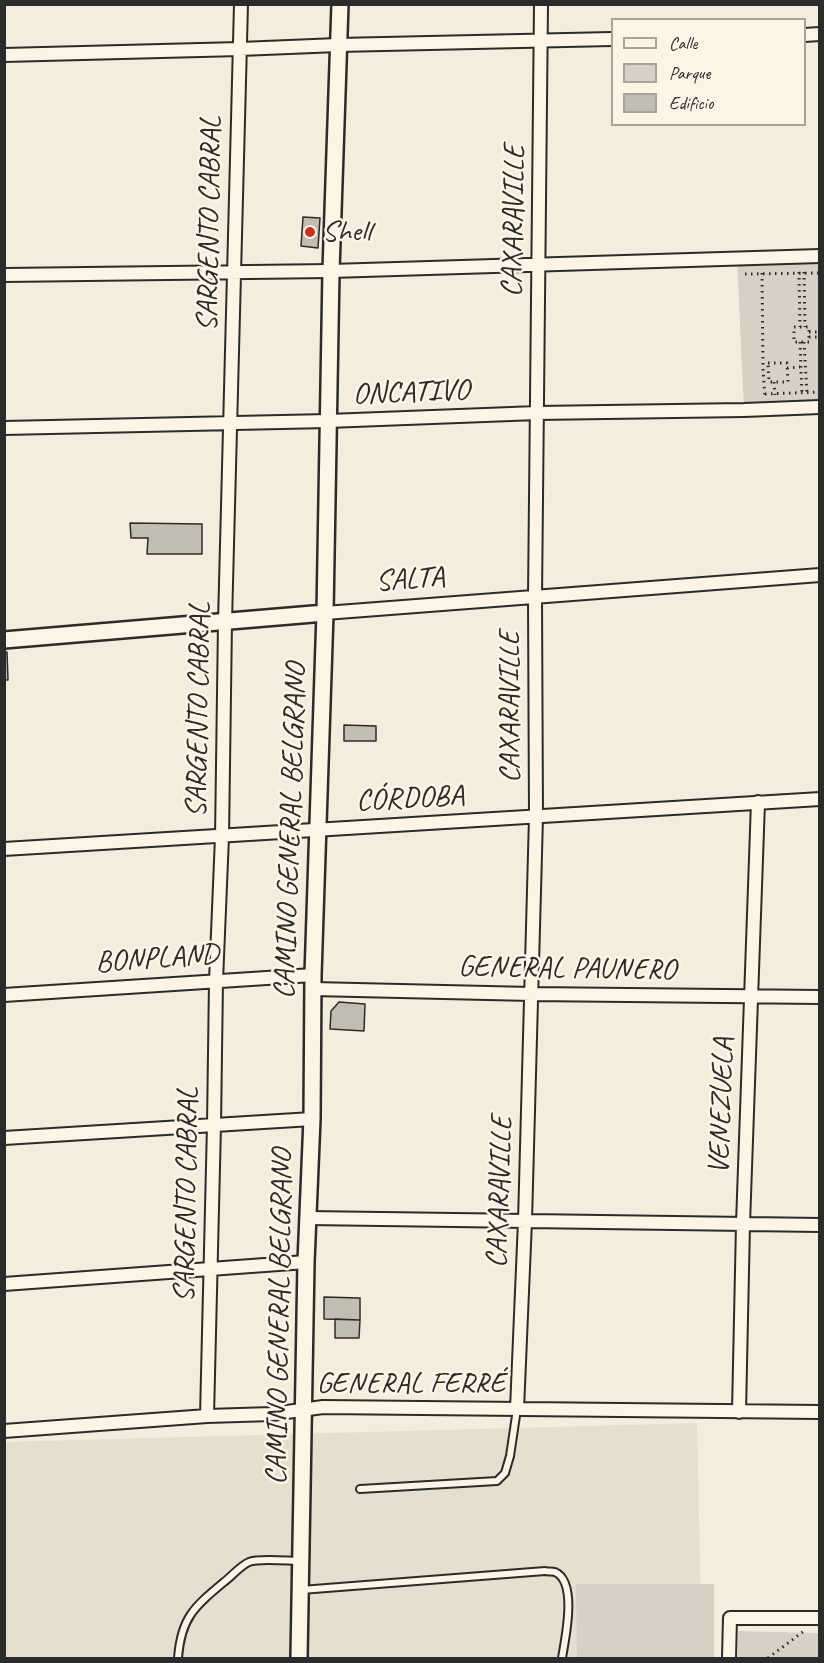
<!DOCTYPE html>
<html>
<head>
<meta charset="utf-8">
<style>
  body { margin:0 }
  #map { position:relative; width:824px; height:1663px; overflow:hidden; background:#f4edde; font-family:Caveat,sans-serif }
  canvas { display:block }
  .frame { position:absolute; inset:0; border:6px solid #2b2b2b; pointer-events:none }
  .legend { position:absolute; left:611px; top:18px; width:195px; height:108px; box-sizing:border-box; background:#fcf5e5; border:2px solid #a8a49b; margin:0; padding:8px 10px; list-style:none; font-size:18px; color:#2b2b2b }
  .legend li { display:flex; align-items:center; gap:12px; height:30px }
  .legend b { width:30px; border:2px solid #a8a49b }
</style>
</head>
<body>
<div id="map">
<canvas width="824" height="1663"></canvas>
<div class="frame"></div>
<ul class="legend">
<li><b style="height:8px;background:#fcf5e5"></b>Calle</li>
<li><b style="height:16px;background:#d6d1c4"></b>Parque</li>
<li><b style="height:16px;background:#c2bdb1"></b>Edificio</li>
</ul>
</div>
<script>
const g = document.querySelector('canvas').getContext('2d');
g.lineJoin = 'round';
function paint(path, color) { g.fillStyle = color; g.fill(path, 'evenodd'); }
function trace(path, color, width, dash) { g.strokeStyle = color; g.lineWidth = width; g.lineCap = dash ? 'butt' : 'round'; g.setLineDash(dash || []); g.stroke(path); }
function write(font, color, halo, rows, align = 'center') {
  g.font = font + ' Caveat,sans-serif'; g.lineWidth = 5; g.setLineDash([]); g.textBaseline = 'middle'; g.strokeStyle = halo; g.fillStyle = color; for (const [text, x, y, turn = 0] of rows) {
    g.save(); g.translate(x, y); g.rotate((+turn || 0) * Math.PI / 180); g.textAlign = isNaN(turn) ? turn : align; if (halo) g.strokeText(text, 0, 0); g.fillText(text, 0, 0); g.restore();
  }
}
const built = new Path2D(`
  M697 1423 702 1658H5L4 1442Z`);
const green = new Path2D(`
  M819 256V407L744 410 737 259Z
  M576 1584H714V1658H577Z
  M738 1631 819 1633V1658H738Z`);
const building = new Path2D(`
  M303 217 320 218 318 248 301 246Z
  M130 523 202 524V554H147L148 538H131Z
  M7 652 8 680H4V653Z
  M344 725 376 726V741H344Z
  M339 1002 365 1004 364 1031 330 1029 331 1011Z
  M324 1297 360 1298V1320L324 1319Z
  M335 1319 360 1320 359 1338H335Z`);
const path = new Path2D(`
  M799 272 800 327
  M804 272 805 327
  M762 273 763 369 765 397
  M745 274 820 273
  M794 327H809V342H794Z
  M809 332H820
  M809 337H820
  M800 342 802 394
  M804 342 807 394
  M768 363H787L788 382H769Z
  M787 368 800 367
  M774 382 775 395
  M765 394 820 392
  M768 1658 804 1631`);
const service = new Path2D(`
  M360 1489 497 1481 505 1473 510 1456 517 1409
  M301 1590 545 1571C548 1572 552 1571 555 1572 578 1582 565 1639 562 1658
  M178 1658C181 1618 194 1607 224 1582 232 1576 240 1566 249 1562 258 1558 289 1561 300 1561`);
const minor = new Path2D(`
  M804 35 820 34
  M4 55 240 49 338 45 612 39
  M4 275 331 271 820 256
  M4 428 328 421 537 413 744 410 820 407
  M325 613 820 575
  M4 849 820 799
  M313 989 531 994 820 997
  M4 995 313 975
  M4 1138 312 1119
  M308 1218 820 1225
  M4 1284 306 1262
  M517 1409 525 1221 536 817 535 597 541 4
  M739 1412 743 1224 758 802
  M207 1416 214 1125 216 981 222 837 225 622 241 4
  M4 1431 207 1416 272 1414 323 1407 820 1412
  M729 1658 730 1618H820`);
const tertiary = new Path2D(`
  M4 640 325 613
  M299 1658 306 1262 312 1119 313 975 325 613 331 271 340 4`);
const markers = [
  [310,232,6,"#c8321e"]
];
const streetNames = [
  ["CAXARAVILLE",514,221,-89],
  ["SARGENTO CABRAL",210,224,-89],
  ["ONCATIVO",411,393,-2],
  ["SALTA",410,580,-4],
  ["CAXARAVILLE",510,707,-90],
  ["SARGENTO CABRAL",199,710,-89],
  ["CÓRDOBA",410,799,-3],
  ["CAMINO GENERAL BELGRANO",291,831,-88],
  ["BONPLAND",157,959,-4],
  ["GENERAL PAUNERO",567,969,1],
  ["VENEZUELA",722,1106,-88],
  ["CAXARAVILLE",500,1192,-88],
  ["SARGENTO CABRAL",187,1195,-89],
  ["CAMINO GENERAL BELGRANO",280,1317,-89],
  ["GENERAL FERRÉ",411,1384]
];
const poiNames = [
  ["Shell",322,232]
];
paint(built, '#e5dfd0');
paint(green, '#d6d1c4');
paint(building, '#c2bdb1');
trace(building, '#2b2b2b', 1.5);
trace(service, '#2b2b2b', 10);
trace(minor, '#2b2b2b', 16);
trace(tertiary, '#2b2b2b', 20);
trace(path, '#2b2b2b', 3, [1.5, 4.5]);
trace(service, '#fcf5e5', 6);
trace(minor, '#fcf5e5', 12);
trace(tertiary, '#fcf5e5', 15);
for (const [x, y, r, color] of markers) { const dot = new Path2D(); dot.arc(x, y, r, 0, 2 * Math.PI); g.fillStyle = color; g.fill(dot); trace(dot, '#fcf5e5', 2); }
write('30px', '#2b2b2b', '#fcf5e5', streetNames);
write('30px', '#2b2b2b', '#fcf5e5', poiNames, 'left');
</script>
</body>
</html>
